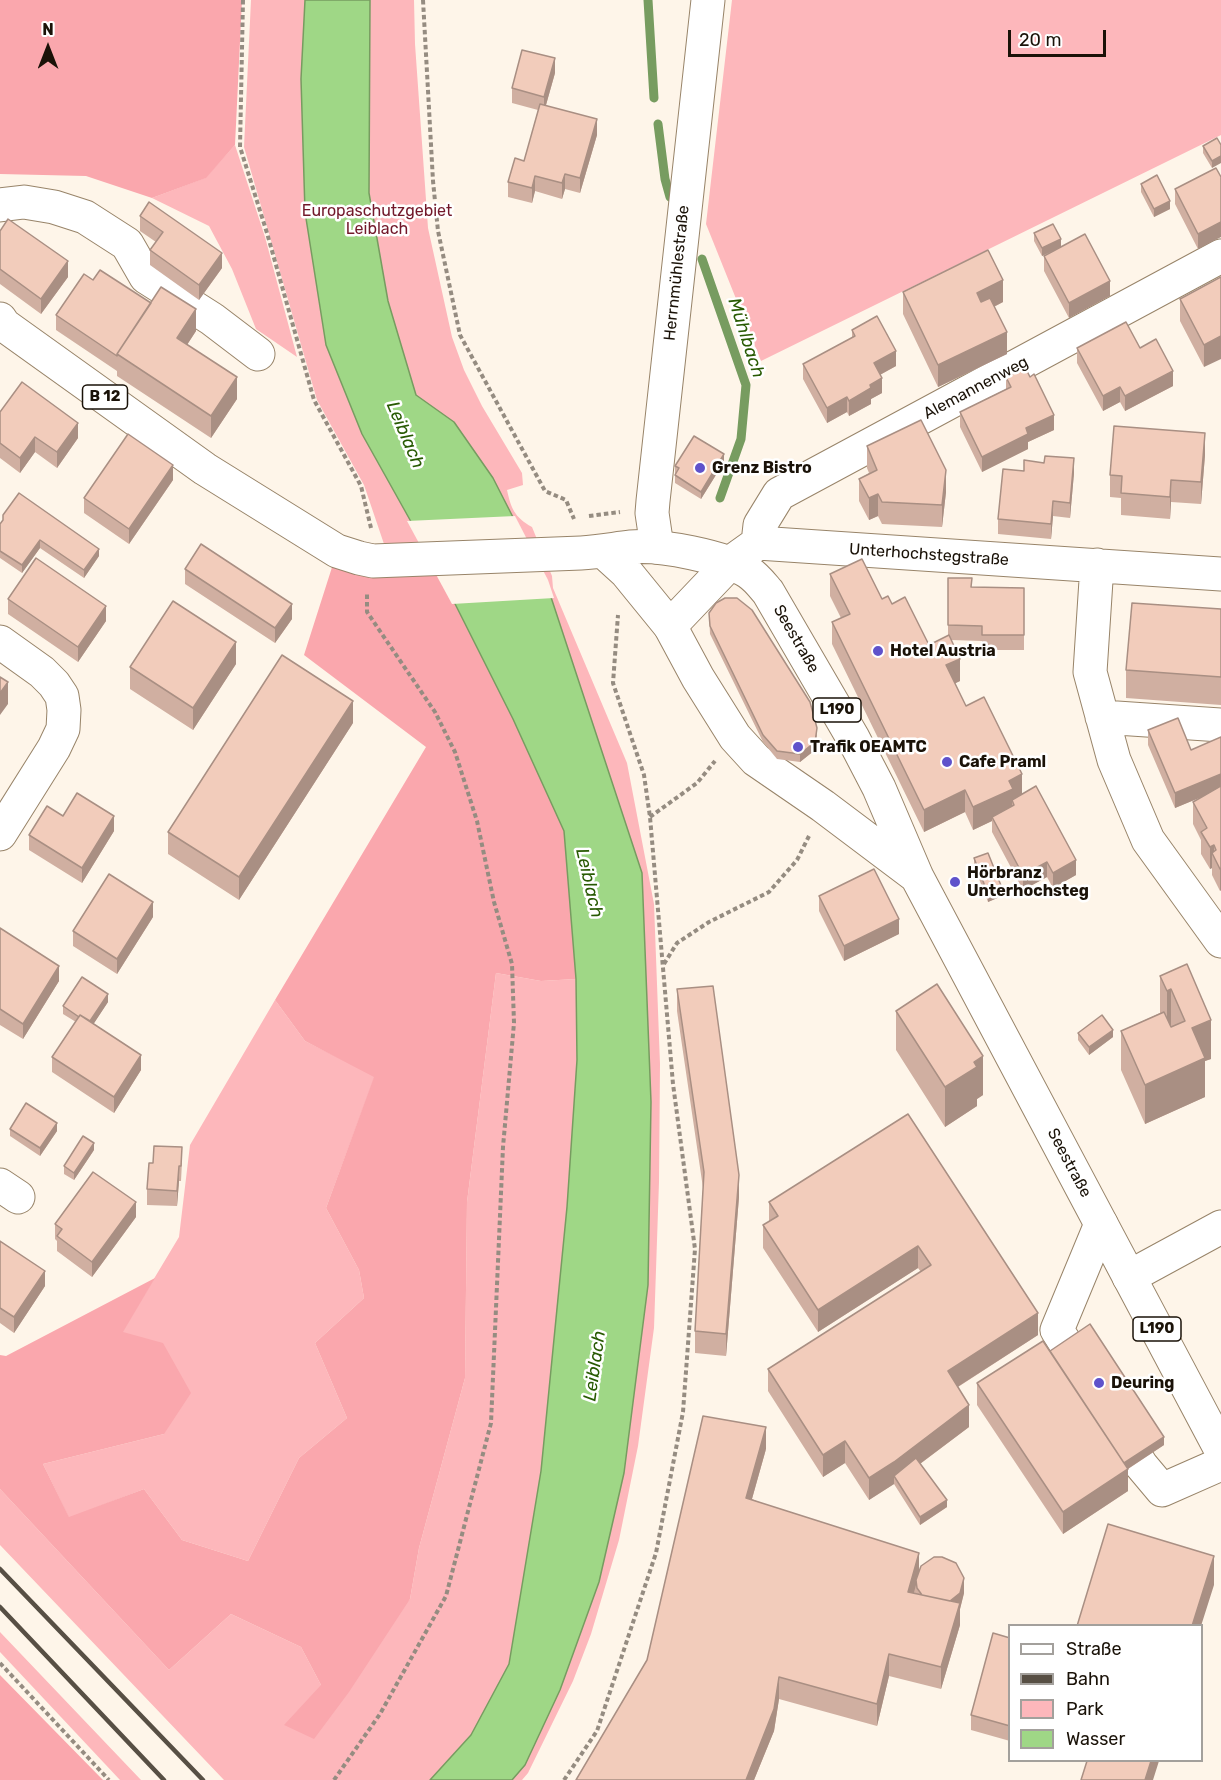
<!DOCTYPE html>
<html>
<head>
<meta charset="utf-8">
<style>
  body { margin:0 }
  #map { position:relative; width:1221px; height:1780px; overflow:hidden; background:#fef5e9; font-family:Rubik,sans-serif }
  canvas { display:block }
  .legend { position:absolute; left:1008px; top:1624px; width:195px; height:138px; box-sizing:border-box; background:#fff; border:2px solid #a3a09c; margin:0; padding:8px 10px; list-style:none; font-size:18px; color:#1a1208 }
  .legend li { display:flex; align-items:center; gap:12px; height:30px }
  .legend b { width:30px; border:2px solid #a3a09c }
  .north { position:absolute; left:18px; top:18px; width:60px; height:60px; -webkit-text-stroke:4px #fff; paint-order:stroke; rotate:0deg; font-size:16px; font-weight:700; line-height:24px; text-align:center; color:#1a1208 }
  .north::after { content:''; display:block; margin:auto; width:21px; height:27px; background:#1a1208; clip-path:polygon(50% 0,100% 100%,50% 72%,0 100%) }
  .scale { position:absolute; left:1008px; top:30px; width:98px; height:27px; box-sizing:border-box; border:3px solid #1a1208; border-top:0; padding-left:8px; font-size:18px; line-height:21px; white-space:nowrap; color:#1a1208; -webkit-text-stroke:4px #fff; paint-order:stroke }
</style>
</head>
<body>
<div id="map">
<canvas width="1221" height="1780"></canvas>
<ul class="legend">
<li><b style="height:8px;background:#fff"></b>Straße</li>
<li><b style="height:8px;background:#574f44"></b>Bahn</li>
<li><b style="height:16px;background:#fdb7bb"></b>Park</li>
<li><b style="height:16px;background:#9fd786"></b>Wasser</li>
</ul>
<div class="north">N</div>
<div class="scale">20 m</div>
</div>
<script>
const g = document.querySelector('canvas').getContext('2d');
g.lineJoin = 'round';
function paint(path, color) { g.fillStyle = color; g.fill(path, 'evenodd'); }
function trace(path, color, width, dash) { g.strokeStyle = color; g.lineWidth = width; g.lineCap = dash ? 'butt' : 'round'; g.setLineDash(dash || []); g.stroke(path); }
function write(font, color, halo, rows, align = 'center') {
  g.font = font + ' Rubik,sans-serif'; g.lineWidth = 5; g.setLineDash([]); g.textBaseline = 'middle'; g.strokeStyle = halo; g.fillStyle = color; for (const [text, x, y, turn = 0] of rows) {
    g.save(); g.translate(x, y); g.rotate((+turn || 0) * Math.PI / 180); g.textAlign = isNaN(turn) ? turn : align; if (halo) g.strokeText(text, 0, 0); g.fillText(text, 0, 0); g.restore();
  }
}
const green = new Path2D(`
  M251 0H305L301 79 305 212 326 345 362 434 423 543 384 544 364 485 317 400 244 147Z
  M328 0H414L415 44 428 228 452 337 464 370 482 406 522 473 523 485 507 490C511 508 514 517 532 527L552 576 553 588 627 763 654 904 660 1064 659 1182 654 1328 638 1446 619 1540 591 1634 573 1681 528 1773 522 1780H460L532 1666 606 943 399 426Z
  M732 0H1221V135L761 361 706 224Z
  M235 145 265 237 297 357 256 329 232 269 209 226 152 198 205 178Z
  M496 973 541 981 576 979 577 1060 567 1207 541 1471 509 1664 471 1735 430 1780H224L0 1545V1489L169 1670 231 1614 301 1647 321 1685 410 1599 419 1548 465 1378 467 1202Z
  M275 1000 305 1041 375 1076 326 1208 359 1270 364 1298 315 1343 347 1418 299 1458 248 1561 182 1540 144 1489 69 1518 43 1464 164 1434 122 1332 179 1237 190 1145Z
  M0 1632 141 1780H120L0 1652Z`);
const forest = new Path2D(`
  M0 0H242L235 145 206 178 152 198 86 176 0 174Z
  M334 561 438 570 513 719 564 831 576 979 541 981 496 973 467 1202 465 1378 419 1548 410 1599 349 1692 314 1739 284 1725 321 1685 301 1647 231 1614 169 1670 0 1489V1355L6 1356 155 1278 123 1332 163 1343 191 1393 164 1434 43 1464 69 1517 144 1489 182 1540 248 1561 299 1458 347 1418 315 1343 364 1298 359 1270 326 1208 374 1077 305 1041 275 1000 426 747 304 655Z
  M0 1675 101 1778 103 1780H0Z`);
const water = new Path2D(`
  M305 0H370L369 193 388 301 416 395 454 422 493 478 546 582 642 873 651 1102 648 1285 624 1473 599 1582 560 1690 525 1765 512 1780H430L471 1735 509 1664 541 1471 567 1207 577 1060 576 979 564 831 513 719 438 570 362 434 326 345 305 212 301 79Z`);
const pier = new Path2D(`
  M515 516 548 580 554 598 452 604 407 521Z`);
const stream = new Path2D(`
  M648 0 654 98
  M658 124 665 179 670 197
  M702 259 746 385 741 439 720 498`);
const path = new Path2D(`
  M243 0 240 147 267 233 314 400 361 486 371 528
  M423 0 433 181 438 231 460 335 545 491 566 500 574 519
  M589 516 620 512
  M650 817 697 783 715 761
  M664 964 677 943 709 922 769 892 797 860 809 836
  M0 1663 109 1780
  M334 1780 380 1714 446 1596 491 1423 503 1147 514 1023 512 964 494 902 477 821 455 752 435 712 367 612V594
  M564 1780 597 1731 656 1553 683 1412 695 1249 673 1084 650 817 644 775 613 683 618 615`);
const minor = new Path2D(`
  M0 205 24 202 54 207 85 217 127 244 146 277 212 319 258 354
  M758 543 760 525 779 494 1221 256
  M657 547 652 513 653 501 708 0
  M1097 565 1090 672 1114 760 1148 840 1221 941
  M670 626 730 563 758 543 1221 574
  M0 642 42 672 54 684 62 696 64 710 63 729 54 748 0 834
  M1102 717 1221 725
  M0 1185 18 1197
  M1129 1277 1221 1227
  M1088 1379 1057 1330 1101 1224
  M1115 1423 1141 1465 1162 1490 1221 1464`);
const major = new Path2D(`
  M0 319 4 325 205 469 337 551 359 558 373 561 581 553C598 552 614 549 631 547 659 544 725 557 748 572 756 577 762 585 768 592L853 738 879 788 917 877 1221 1450
  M604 552 626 572 670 626 698 678 735 737 756 760 823 806 916 876`);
const rail = new Path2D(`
  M0 1569 203 1780
  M0 1607 164 1780`);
const wall = new Path2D(`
  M555 73 546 105 597 135 580 193 565 189 562 199 535 191 532 203 508 197V182L524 161 538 110 512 103V88Z
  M1217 138 1212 168 1203 153V146Z
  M1221 177 1198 249 1175 204V189Z
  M1141 184 1170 209 1154 217 1141 192Z
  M140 216 222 268 199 300 150 265V250L156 242 140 231Z
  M0 231 68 277 41 314 0 284Z
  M1034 233 1061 247 1110 296 1069 318 1044 271V256L1054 250 1042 256 1034 241Z
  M1221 277 1204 367 1180 321V299Z
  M93 280 151 303 196 331 187 345 237 399 211 438 117 376V371L56 330V315Z
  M903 292 1003 302 994 307 1007 354 938 387 903 314Z
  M852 330 896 366 880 375 882 393 871 399V404L849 416 847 412 827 423 803 379V364L852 338Z
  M1077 348H1140L1173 386 1125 411 1120 402 1103 411 1077 363Z
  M1006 377H1030L1054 430 1028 442V449L982 472 960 427V412L1006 389Z
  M0 412 78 438 57 468 35 452 20 473 0 458Z
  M867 446 946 492 942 527 882 524 878 516 869 520 859 501V479L869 473 867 468Z
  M1205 455 1201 504 1171 502 1170 519 1121 515V498L1110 497V475Z
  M724 462 701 499 675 483V466Z
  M1074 473 1070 518 1053 516 1051 539 998 534V519Z
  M173 480 129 544 84 513V498Z
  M3 520 99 556 84 578 40 548 22 573 0 558V524Z
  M185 569 292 619 275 643 185 584Z
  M830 574 892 604 929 645 948 636V578L972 587 1024 588V650H982V641L951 640 960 681 955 683 966 706 1022 794 1076 875 1053 888 1047 877 1023 890 992 832V821L973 830 965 812 924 832 832 644V622L841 618 830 596Z
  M8 599 106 621 78 662 8 614Z
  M1221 609V705L1126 698V670Z
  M709 613 817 735 815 750 800 762 777 759 763 742 710 634Z
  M236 664 193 730 130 689V667Z
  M353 723 239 900 168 854V832Z
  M1148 730 1191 750 1221 737V890L1220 891 1212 875V868L1210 869 1201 854V840L1193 824V802L1201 797 1175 808 1148 745Z
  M114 831 82 883 29 850V835Z
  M974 858 1002 896 988 902 974 866Z
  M819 896 899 934 844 961 819 911Z
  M153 917 117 974 73 946V931Z
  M0 928 59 981 23 1039 0 1025Z
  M1187 964 1211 1059 1205 1061V1097L1145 1124 1121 1070V1031L1160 1013V976Z
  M677 989 739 1197 726 1356 695 1353V1331L703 1188 677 1011Z
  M108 1002 93 1024 141 1070 114 1113 52 1072V1057L76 1022 63 1014V1006Z
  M896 1011 983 1095 977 1099V1106L945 1127 896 1050Z
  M1078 1033 1113 1037 1089 1055 1078 1040Z
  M908 1114 1038 1335 958 1387 969 1427 920 1464 947 1507 920 1525 894 1484 869 1500 845 1463 823 1477 768 1391V1369L921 1272 918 1268 818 1332 763 1248V1225L769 1222V1202Z
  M10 1129 57 1131 40 1156 10 1136Z
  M94 1150 74 1180 64 1174V1166Z
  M182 1162 181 1181H179L177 1206 147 1205V1189Z
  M136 1217 92 1277 57 1251V1241L55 1239V1224Z
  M0 1241 45 1286 14 1333 0 1323Z
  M1050 1351 1164 1445 1128 1469V1491L1063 1534 977 1405V1383Z
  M766 1449 752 1499 919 1572 964 1593 960 1609V1625L941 1689 889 1676 877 1726 779 1699 774 1731 754 1780H576L647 1660Z
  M1010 1638V1741L971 1730V1715Z`);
const shadedWall = new Path2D(`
  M555 58V73L544 112V97Z
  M597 119V135L580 193V178Z
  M1221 156V163L1212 168V161Z
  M565 174V189L562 199V183Z
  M535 176V191L532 203V188Z
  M1170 201V209L1154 217V209Z
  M1221 222V237L1198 249V234Z
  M1061 239V247L1042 256V248Z
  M222 253V268L199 300V285Z
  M68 261V277L41 314V299Z
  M1003 280V302L977 315V293Z
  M1110 281V296L1069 318V303Z
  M196 309V331L177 360V338Z
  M1007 332V354L938 387V365Z
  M1221 336V359L1204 367V345Z
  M896 351V366L874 378V363Z
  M1173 371V386L1125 411V396Z
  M237 377V399L211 438V416Z
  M882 378V393L871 399V404L849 416V401L870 385Z
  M1120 387V402L1103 411V396Z
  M847 397V412L827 423V408Z
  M1054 415V430L1028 442V449L982 472V457L1026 428Z
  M78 423V438L57 468V452Z
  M1205 433V455L1201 504V482Z
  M35 437V452L20 473V458Z
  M724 454V462L701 499V492Z
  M1074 458V473L1070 518V503Z
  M173 465V480L129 544V529Z
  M946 470V492L942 527V505Z
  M1171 480V502L1170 519V497Z
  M878 494V516L869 520V498Z
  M1053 501V516L1051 539V524Z
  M40 540V548L22 573V565Z
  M99 549V556L84 578V570Z
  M292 604V619L275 643V628Z
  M106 606V621L78 662V647Z
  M236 642V664L193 730V708Z
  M960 659V681L946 688V665Z
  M8 682V704L0 715V693Z
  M353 701V723L239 900V877Z
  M817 728 815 750 800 762V754Z
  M1022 774V796L1012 801V811L992 817V821L973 830V807L1009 781Z
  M1221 774V789L1175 808V793Z
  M965 790V812L924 832V810Z
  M114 816V831L82 883V868Z
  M1214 845V857L1212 853V868L1210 869V847Z
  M1076 860V875L1053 888V873Z
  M1047 862V877L1023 890V875Z
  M1221 868V890L1220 891V869Z
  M1002 888V896L988 902V894Z
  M153 902V917L117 974V959Z
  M899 919V934L844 961V946Z
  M59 966V981L23 1039V1024Z
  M1171 989V1028L1167 1030V991Z
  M108 994V1002L89 1031V1023Z
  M1211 1020V1059L1205 1061V1097L1145 1124V1085L1192 1028Z
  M1113 1030V1037L1089 1055V1047Z
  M141 1055V1070L114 1113V1097Z
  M983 1056V1095L977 1099V1106L945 1127V1087L974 1062Z
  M57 1123V1131L40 1156V1148Z
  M94 1143V1150L74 1180V1173Z
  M179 1166V1181L177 1206V1191Z
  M739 1175V1197L726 1356V1334Z
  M136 1202V1217L92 1277V1262Z
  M918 1246V1268L818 1332V1310Z
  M45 1271V1286L14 1333V1317Z
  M1038 1313V1335L948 1393V1371Z
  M969 1405V1427L897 1481 894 1476V1484L869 1500V1478Z
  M766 1427V1449L746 1520V1498Z
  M1164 1437V1445L1117 1476V1468Z
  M845 1441V1463L823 1477V1455Z
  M1128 1469V1491L1063 1534V1512Z
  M947 1500V1507L920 1525V1517Z
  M919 1553V1575L916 1580V1585L908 1614V1592Z
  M1214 1556V1585L1201 1626H1192Z
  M964 1578V1593L960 1609V1625L941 1689V1667L948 1603Z
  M889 1654V1676L877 1726V1704Z
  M779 1677V1699L774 1731 754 1780H746Z
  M1151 1761H1159L1153 1780H1145Z`);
const building = new Path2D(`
  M522 50 555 58 544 97 512 88Z
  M540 104 597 119 580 178 565 174 562 183 535 176 532 188 508 182 515 158 524 161Z
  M1217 138 1221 145V156L1212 161 1203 146Z
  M1216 168 1221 177V222L1198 234 1175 189Z
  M1157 175 1170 201 1154 209 1141 184Z
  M149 202 222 253 199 285 150 250 163 232 140 216Z
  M8 219 68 261 41 299 0 269V231Z
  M1053 224 1061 239 1042 248 1034 233Z
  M1085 234 1110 281 1069 303 1044 256Z
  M988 250 1003 280 977 293 981 302 990 298 1007 332 938 365 903 292Z
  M100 270 151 303 117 354V356L56 315 84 274 93 280Z
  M1221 277V336L1204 345 1180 299Z
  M161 287 196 309 177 338 237 377 211 416 117 354Z
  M877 316 896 351 874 363 882 378 870 385 871 388 849 401 847 397 827 408 803 364 855 336 852 330Z
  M1126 322 1140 348 1156 339 1173 371 1125 396 1120 387 1103 396 1077 348Z
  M1025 367 1030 377 1034 374 1054 415 1026 428 1028 434 982 457 960 412 1011 387 1006 377Z
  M22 382 78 423 57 452 35 437 20 458 0 443V412Z
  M921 420 946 470 942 505 882 502 878 494 869 498 859 479 877 470 867 446Z
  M1114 426 1205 433 1201 482 1171 480 1170 497 1121 493 1122 476 1110 475Z
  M128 434 173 465 129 529 84 498Z
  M694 436 724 454 701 492 675 475 679 468 675 466Z
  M1045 456 1074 458 1070 503 1053 501 1051 524 998 519 1003 469 1024 471V460L1044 463Z
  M19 493 99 549 84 570 40 540 22 565 0 551V524L3 520V515Z
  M201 544 292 604 275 628 185 569Z
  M36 558 106 606 78 647 8 599Z
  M862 559 882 599 888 596 892 604 905 597 929 645 949 635 960 659 946 665 966 706 984 697 1022 774 1009 781 1013 789 973 807 965 790 924 810 832 622 850 614 830 574Z
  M948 578H972L971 587 1024 588V635H982V626L948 625Z
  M725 598H737L752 610 810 702 817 728 815 742 800 754 777 751 763 735 710 626 709 613 716 603Z
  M173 601 236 642 193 708 130 667Z
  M1132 603 1221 609V677L1126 670Z
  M282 655 353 701 239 877 168 832Z
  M0 677 8 682 0 693Z
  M1178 718 1191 750 1221 737V774L1175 793 1148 730Z
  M1036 786 1076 860 1053 873 1047 862 1023 875 992 817 1014 805 1012 800Z
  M1221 786V868L1220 869 1212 853 1216 850 1214 845 1210 847 1201 832 1207 828 1193 802Z
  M77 793 114 816 82 868 29 835 47 806 63 816Z
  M988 853 1002 888 988 894 974 858Z
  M874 869 899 919 844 946 819 896Z
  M109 874 153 902 117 959 73 931Z
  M0 928 59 966 23 1024 0 1009Z
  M1187 964 1211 1020 1192 1028 1205 1058 1145 1085 1121 1031 1164 1012 1171 1027 1185 1021 1171 989 1167 991 1160 976Z
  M82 977 108 994 90 1021 80 1015 79 1017 63 1006Z
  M937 984 983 1056 974 1062 977 1067 945 1087 896 1011Z
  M713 986 739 1175 726 1334 695 1331 704 1172 677 989Z
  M80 1015 141 1055 114 1097 52 1057Z
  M1102 1015 1113 1030 1089 1047 1078 1033Z
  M26 1103 57 1123 40 1148 10 1129Z
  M908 1114 1038 1313 948 1371 969 1405 894 1462 869 1478 845 1441 823 1455 768 1369 931 1265 918 1246 818 1310 763 1225 778 1216 769 1202Z
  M83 1136 94 1143 74 1173 64 1166Z
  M154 1146 182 1147 181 1166H179L177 1191 147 1189 149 1163H153Z
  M93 1172 136 1202 92 1262 57 1236 62 1229 55 1224Z
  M0 1241 45 1271 14 1317 0 1308Z
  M1090 1324 1164 1437 1124 1463 1050 1351Z
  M1043 1341 1128 1469 1063 1512 977 1383Z
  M703 1416 766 1427 746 1498 919 1553 908 1592 960 1603 941 1667 889 1654 877 1704 779 1677 774 1709 746 1780H576L647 1660Z
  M916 1458 947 1500 920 1517 894 1476Z
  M1108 1524 1214 1556 1192 1626H1077Z
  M934 1557H942L956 1563 964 1578 960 1593 950 1601 922 1595 917 1588 916 1580 921 1566Z
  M993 1633 1010 1638V1726L971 1715Z
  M1087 1761H1151L1145 1780H1081Z`);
const markers = [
  [700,468,6,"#5f52cb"],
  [878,651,6,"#5f52cb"],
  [798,747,6,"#5f52cb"],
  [947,762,6,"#5f52cb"],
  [955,882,6,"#5f52cb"],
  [1099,1383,6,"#5f52cb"]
];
const shields = [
  [105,397,45],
  [837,710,48],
  [1157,1329,48]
];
const shieldNames = [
  ["B 12",105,397],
  ["L190",837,710],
  ["L190",1157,1329]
];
const parkNames = [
  ["Europaschutzgebiet",377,211],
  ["Leiblach",377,229]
];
const streetNames = [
  ["Herrnmühlestraße",677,273,-84],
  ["Alemannenweg",976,388,-28],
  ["Unterhochstegstraße",929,555,4],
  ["Seestraße",796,639,60],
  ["Seestraße",1069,1163,62]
];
const poiNames = [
  ["Grenz Bistro",712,468],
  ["Hotel Austria",890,651],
  ["Trafik OEAMTC",810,747],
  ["Cafe Praml",959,762],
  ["Hörbranz",967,873],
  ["Unterhochsteg",967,891],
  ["Deuring",1111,1383]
];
const waterNames = [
  ["Mühlbach",746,338,72],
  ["Leiblach",405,435,67],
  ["Leiblach",589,883,77],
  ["Leiblach",595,1366,-82]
];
paint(green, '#fdb7bb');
paint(forest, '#faa7ad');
paint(water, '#9fd786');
trace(water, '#779c60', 1.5);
paint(pier, '#fef5e9');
trace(stream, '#779c60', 9);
trace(minor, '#988469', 35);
trace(major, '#988469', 35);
trace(path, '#958c81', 4, [4.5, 3]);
trace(minor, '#fff', 33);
trace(major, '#fff', 33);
trace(rail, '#574f44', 4.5);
paint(wall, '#d0afa1');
paint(shadedWall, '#a98f83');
paint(building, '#f2ccbb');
trace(building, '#a98f83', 1.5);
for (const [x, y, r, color] of markers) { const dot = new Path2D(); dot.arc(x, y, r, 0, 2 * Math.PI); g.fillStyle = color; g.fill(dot); trace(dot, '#fff', 2); }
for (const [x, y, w] of shields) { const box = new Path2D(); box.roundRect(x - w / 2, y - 12, w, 24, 4.5); g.fillStyle = '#fff'; g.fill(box); trace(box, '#1a1208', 1.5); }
write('bold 15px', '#1a1208', null, shieldNames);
write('16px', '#72182a', '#fff', parkNames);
write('16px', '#1a1208', '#fff', streetNames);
write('bold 16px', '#1a1208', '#fff', poiNames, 'left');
write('italic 18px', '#285a03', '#fff', waterNames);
</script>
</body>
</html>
